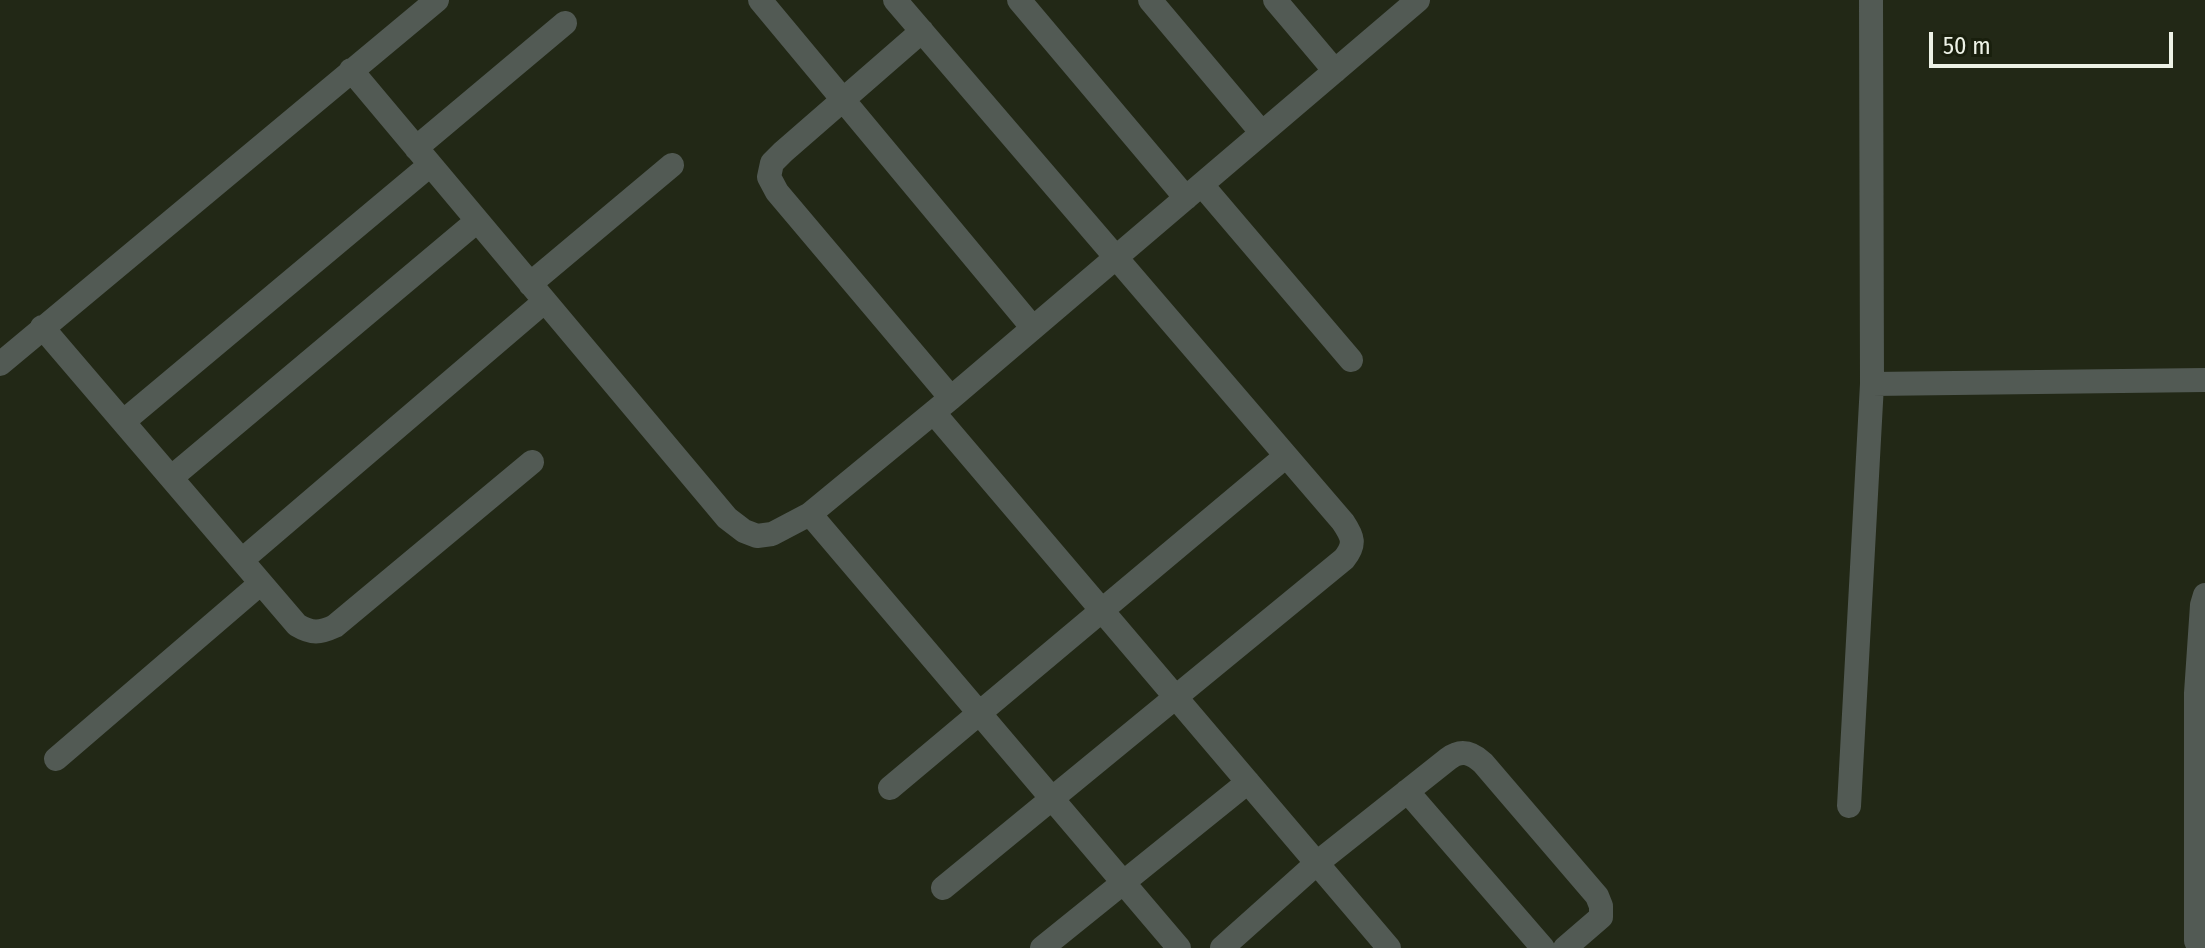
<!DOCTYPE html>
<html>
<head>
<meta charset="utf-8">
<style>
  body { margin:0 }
  #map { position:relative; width:2205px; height:948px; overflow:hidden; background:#222816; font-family:"Fira Sans Condensed",sans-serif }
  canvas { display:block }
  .scale { position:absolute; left:1929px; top:32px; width:244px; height:36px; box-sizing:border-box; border:4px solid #edf2e6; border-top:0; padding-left:10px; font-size:24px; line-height:28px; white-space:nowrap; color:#edf2e6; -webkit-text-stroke:6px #191f0d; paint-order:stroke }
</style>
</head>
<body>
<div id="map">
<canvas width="2205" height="948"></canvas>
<div class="scale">50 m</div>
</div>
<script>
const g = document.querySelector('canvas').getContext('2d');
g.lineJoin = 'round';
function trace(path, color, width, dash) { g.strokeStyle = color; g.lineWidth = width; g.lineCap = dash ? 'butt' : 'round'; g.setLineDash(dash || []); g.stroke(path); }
const street = new Path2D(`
  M760 0 1033 328
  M895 0 1343 522C1353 537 1356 544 1344 559L943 888
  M1019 0 1186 198
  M1150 0 1262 133
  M1275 0 1335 71
  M922 31 783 152 772 163 769 177 777 192 951 398
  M351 70 727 518 744 531 757 536 772 534 810 514 951 398 1418 0
  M416 148 565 23
  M1202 185 1351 360
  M530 284 672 165
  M42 327 297 625C312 634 320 633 335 626L532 462
  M0 364 437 0
  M1872 384 2205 380
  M934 413 1389 948
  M124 421 430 165
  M172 477 477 221
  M810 514 1179 948
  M242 560 545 301
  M56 759 261 583
  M890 788 1286 456
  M1407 791 1543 948
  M1849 806 1872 384 1871 0
  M1042 948 1248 782
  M1222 948 1317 863 1448 759C1461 749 1471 752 1483 763L1597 896 1601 906V917L1565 948
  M2200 948 2196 941V693L2202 605 2205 595`);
trace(street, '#525a54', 24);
</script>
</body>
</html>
